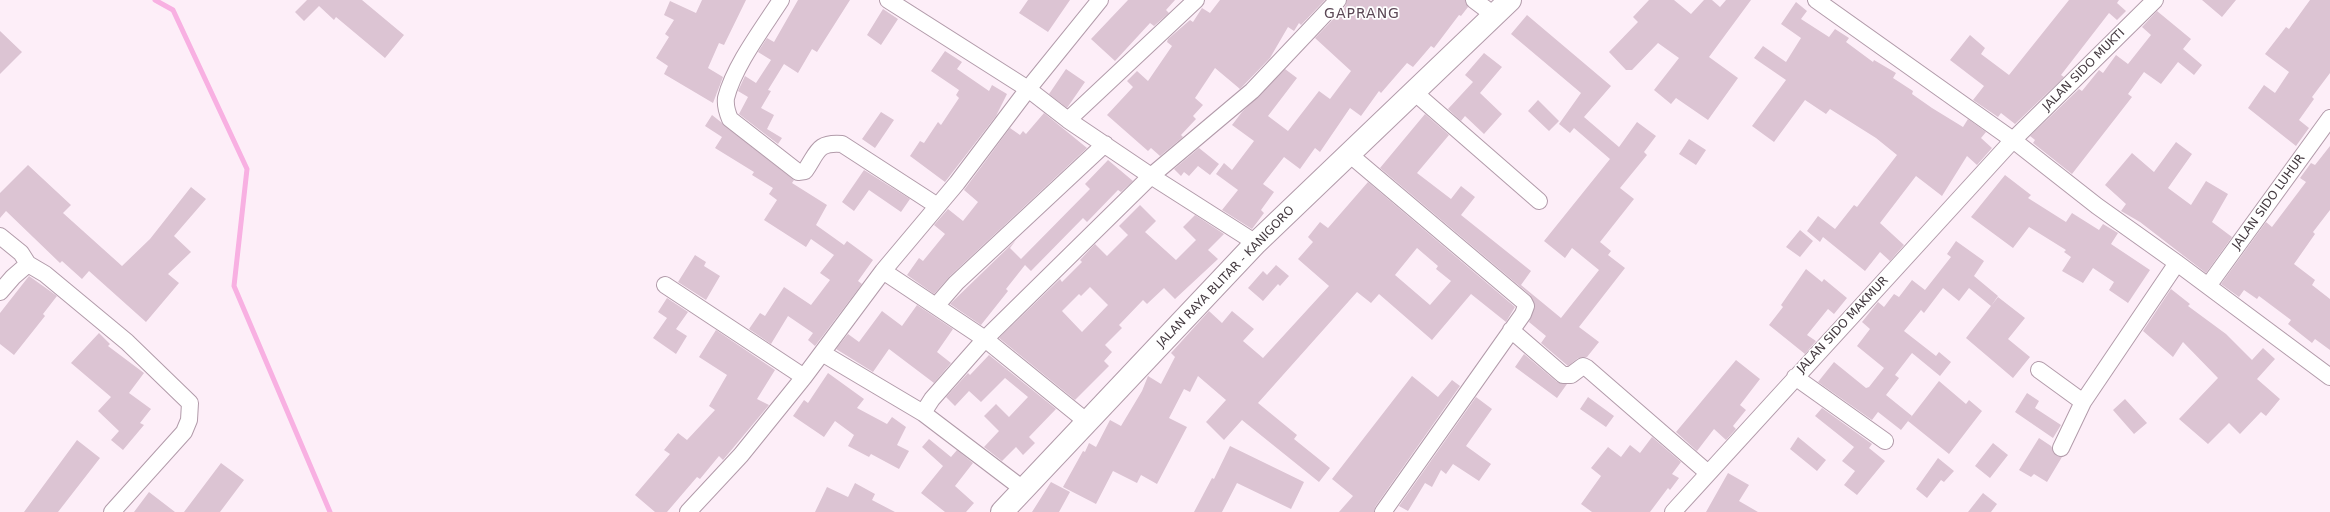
<!DOCTYPE html>
<html>
<head>
<meta charset="utf-8">
<style>
  body { margin:0 }
  canvas { display:block; background:#fdeef8 }
</style>
</head>
<body>
<canvas width="2330" height="512"></canvas>
<script>
const g = document.querySelector('canvas').getContext('2d');
g.lineJoin = 'round';
function trace(path, color, width, dash) { g.strokeStyle = color; g.lineWidth = width; g.lineCap = dash ? 'butt' : 'round'; g.setLineDash(dash || []); g.stroke(path); }
function paint(path, color) { g.fillStyle = color; g.fill(path, 'evenodd'); }
function write(font, color, halo, rows, align = 'center') {
  g.font = font + ' "DejaVu Sans",sans-serif'; g.lineWidth = 3.5; g.setLineDash([]); g.textBaseline = 'middle'; g.strokeStyle = halo; g.fillStyle = color; for (const [text, x, y, turn = 0] of rows) {
    g.save(); g.translate(x, y); g.rotate((+turn || 0) * Math.PI / 180); g.textAlign = isNaN(turn) ? turn : align; if (halo) g.strokeText(text, 0, 0); g.fillText(text, 0, 0); g.restore();
  }
}
const stream = new Path2D(`
  M155 0 173 10 247 169 234 286 330 512`);
const building = new Path2D(`
  M307 0H362L404 35 385 58 336 17 334 20 319 6 304 21 295 12Z
  M702 0H746L724 45 719 43 708 68 723 77 713 103 664 74 668 66 656 58 669 37 665 34 674 20 664 15 670 1 696 13Z
  M798 0H850L817 52 812 49 798 73 784 64 768 90 771 91 761 108 774 115 767 129 782 138 778 144 739 114 748 97 738 91 745 76 756 83 771 60 758 52 767 38 774 42Z
  M1028 0H1070L1048 32 1019 13Z
  M1128 0H1175L1166 10 1169 13 1154 26 1150 23 1115 61 1091 39Z
  M1220 0H1325L1301 25 1299 23 1294 31 1288 27 1270 58 1240 89 1215 68 1195 98 1203 105 1193 116 1196 119 1181 135 1183 137 1160 156 1151 148 1148 151 1107 115 1133 87 1127 81 1137 71 1148 81 1172 46 1167 42 1168 39 1190 20 1193 22 1202 8 1210 13Z
  M1347 0H1465L1468 7 1461 16 1459 15 1434 48 1431 46 1413 67 1407 63 1381 93 1379 91 1361 116 1350 108 1320 152 1315 148 1300 169 1284 157 1263 184 1274 192 1261 210 1264 213 1252 229 1222 210 1238 190 1216 174 1224 163 1232 170 1254 141 1232 125 1242 112 1285 69 1297 78 1268 116 1288 131 1319 91 1330 99 1351 71 1315 38 1345 7Z
  M1649 0H1674L1691 14 1704 0H1712L1720 7 1726 0H1751L1709 57 1738 78 1708 120 1676 98 1671 104 1654 90 1679 58 1658 43 1632 70H1626L1609 52 1638 22 1633 17Z
  M2069 0H2119L2117 3 2126 11 2117 20 2109 13 2061 75 2064 77 2015 124 2001 113 1998 117 1973 100 1984 86 1950 60 1970 35 1985 48 1981 54 2009 75Z
  M2202 0H2236L2222 17Z
  M2310 0H2330V73L2312 97 2314 99 2299 120 2309 128 2296 146 2248 108 2264 85 2275 93 2289 72 2265 54 2286 27 2289 29Z
  M1796 2 1807 11 1801 19 1829 37 1835 29 1849 38 1846 42 1873 62 1874 60 1896 73 1893 78 1913 91 1912 94 1932 108 1963 127 1968 119 1986 132 1981 138 1992 148 1977 165 1967 156 1942 196 1916 176 1880 223 1904 245 1890 261 1880 252 1865 271 1823 237 1820 242 1807 231 1818 216 1835 229 1854 205 1857 207 1897 155 1876 138 1830 109 1826 114 1805 100 1774 142 1752 126 1786 80 1754 58 1763 46 1786 62 1801 38 1781 24Z
  M883 9 898 19 881 45 867 35Z
  M2157 11 2191 39 2183 49 2202 65 2194 75 2178 62 2161 84 2144 72 2128 94 2132 97 2072 174 2033 143 2035 140 2030 136 2079 89 2082 91 2099 70 2103 73 2116 55 2128 64 2151 35 2142 27Z
  M1527 15 1611 86 1584 117 1619 147 1637 122 1656 136 1644 152 1647 155 1620 188 1634 199 1600 242 1611 251 1608 255 1625 268 1579 327 1599 342 1587 357 1578 358 1568 366 1541 343 1546 336 1529 322 1535 306 1530 295 1380 168 1425 114 1449 135 1417 173 1451 199 1461 186 1475 197 1461 215 1531 271 1521 285 1561 318 1599 270 1572 248 1565 258 1544 241 1610 159 1574 128 1570 133 1559 124 1581 93 1511 34Z
  M0 31 22 52 0 74Z
  M945 51 962 62 957 69 989 91 992 85 1007 94 996 116 945 182 910 156 920 141 924 143 938 122 941 125 959 98 956 95 959 90 931 71Z
  M1484 53 1502 67 1480 93 1502 114 1484 134 1465 116 1461 121 1448 109 1473 82 1465 75Z
  M1066 69 1085 82 1067 108 1049 94Z
  M1538 100 1559 121 1549 131 1528 111Z
  M881 112 894 120 875 148 862 139Z
  M1044 113 1087 148 950 276 934 294 907 275 919 258 923 261 945 234 934 225 948 209 963 221 978 202 964 190 1010 128 1020 135 1023 131 1026 134Z
  M712 115 794 180 792 183 827 205 816 225 844 245 847 241 873 260 858 281 862 284 815 346 808 340 813 333 788 316 771 344 749 329 760 313 765 316 784 287 811 305 830 280 820 273 834 255 811 239 806 247 764 220 777 200 769 194 773 188 752 175 754 172 715 148 722 137 705 126Z
  M1689 139 1706 150 1696 165 1679 154Z
  M2176 142 2192 154 2168 188 2191 205 2206 181 2228 194 2212 222 2232 237 2206 273 2140 222 2121 211 2126 204 2105 185 2132 153 2154 172Z
  M2330 146V210L2313 232 2315 234 2294 264 2315 280 2312 285 2330 299V350L2315 339 2312 343 2288 324 2291 320 2259 296 2257 299 2244 290 2239 297 2221 284 2266 222 2272 227 2306 182 2300 178 2311 163 2315 165Z
  M1199 148 1219 164 1210 175 1198 166 1189 176 1184 172 1181 176 1174 169Z
  M1108 160 1133 181 1121 192 1118 190 1087 222 1083 218 1031 271 1025 265 1006 289 1008 291 981 325 950 304 1016 240 1010 248 1021 259 1090 189 1085 184Z
  M28 165 71 205 63 213 122 266 150 239 191 187 206 199 174 236 191 252 168 274 179 283 146 322 89 271 82 279 62 261 60 263 6 211 0 218V193Z
  M864 170 910 199 901 212 869 190 854 211 842 202Z
  M2005 175 2031 195 2028 198 2066 222 2072 213 2099 230 2103 224 2118 233 2111 244 2150 270 2128 303 2109 290 2114 282 2093 268 2083 283 2062 271 2071 257 2064 252 2066 250 2029 227 2013 248 1971 217Z
  M1368 182 1515 307 1506 322 1471 294 1432 340 1379 294 1371 303 1357 292 1258 403 1297 435 1294 439 1330 468 1319 482 1242 420 1224 440 1206 422 1226 400 1198 376 1190 392 1184 389 1169 418 1187 427 1157 484 1141 475 1137 483 1113 471 1096 504 1063 487 1083 451 1085 452 1089 443 1096 447 1110 420 1121 426 1142 391 1148 376 1161 384 1175 357 1171 353 1209 311 1222 323 1232 311 1254 329 1243 341 1263 358 1329 286 1298 259 1313 242 1308 237 1320 222 1328 228ZM1417 248 1438 266 1436 269 1451 281 1430 305 1395 275Z
  M1140 205 1156 221 1145 232 1176 260 1196 240 1183 227 1195 215 1224 234 1208 250 1218 259 1175 299 1164 288 1147 304 1143 300 1119 325 1122 328 1105 345 1112 352 1104 361 1109 366 1075 400 999 338 1060 279 1062 282 1082 262 1080 260 1095 244 1107 256 1128 235 1119 226ZM1090 287 1108 305 1082 332 1062 311 1079 294 1081 296Z
  M1800 230 1813 241 1800 257 1786 247Z
  M1956 241 1984 261 1974 276 1998 296 1991 306 1969 288 1959 301 1943 288 1924 313 1921 310 1904 331 1936 356 1939 352 1951 362 1940 376 1912 353 1895 375 1899 378 1886 395 1912 416 1901 430 1878 412 1872 420 1818 382 1834 362 1866 388 1869 387 1884 368 1857 346 1870 329 1862 322 1878 302 1884 307 1894 294 1899 297 1912 280 1925 290 1951 257 1947 254Z
  M695 255 706 262 704 266 720 276 706 300 678 282Z
  M1276 265 1289 276 1280 286 1278 284 1263 301 1248 288 1263 271 1267 275Z
  M1806 269 1822 282 1824 279 1847 298 1834 314 1828 309 1807 335 1816 341 1805 354 1769 325 1783 307 1781 305Z
  M29 276 57 296 43 314 45 316 14 355 0 344V313Z
  M2171 289 2190 304 2188 306 2226 334 2252 360 2263 348 2275 359 2257 379 2280 399 2266 416 2261 412 2240 434 2229 423 2208 444 2179 419 2218 378 2183 342 2173 357 2143 331Z
  M1998 297 2025 318 2008 339 2030 357 2013 378 1966 338Z
  M667 298 688 312 676 329 687 336 676 354 653 338 667 318 658 312Z
  M917 305 953 329 937 352 951 363 934 383 889 349 873 372 836 349 848 334 859 342 882 311 902 326Z
  M716 330 775 370 757 399 769 405 723 460 719 456 700 479 697 477 667 512H655L635 495 670 454 664 450 678 433 687 440 715 410 709 406 727 375 699 357Z
  M99 333 110 344 108 346 144 373 129 393 151 409 140 423 144 425 123 450 111 440 119 431 98 411 111 397 71 363Z
  M1524 354 1557 382 1567 384 1557 398 1515 367Z
  M989 355 1056 409 1029 437 1035 443 1023 455 1016 447 1002 461 984 447 999 431 984 416 996 404 1009 417 1028 397 1005 378 981 402 969 391 955 406 946 397 968 373 970 375Z
  M1736 360 1760 379 1740 405 1746 410 1733 426 1736 429 1726 440 1714 429 1697 451 1676 432Z
  M828 373 864 399 857 408 887 424 892 417 906 427 897 445 909 451 899 469 871 454 869 457 848 446 854 435 835 421 824 437 793 416 804 400 808 403Z
  M1412 376 1438 397 1452 380 1460 386 1375 507 1374 512H1339L1353 496 1332 479Z
  M1939 381 1966 404 1969 400 1982 411 1949 454 1908 421Z
  M2027 393 2039 401 2035 408 2061 425 2053 438 2015 412Z
  M1476 397 1492 409 1466 446 1491 464 1479 481 1453 464 1446 474 1441 470 1432 487 1425 483 1408 511 1399 506Z
  M1588 397 1614 416 1606 427 1580 409Z
  M2125 399 2147 423 2134 434 2113 410Z
  M1822 408 1872 444 1869 448 1885 461 1857 495 1844 485 1855 471 1842 461 1854 447 1815 416Z
  M1652 437 1681 462 1672 474 1679 478 1670 490 1668 488 1650 512H1592L1581 504 1601 476 1591 468 1608 447 1621 457 1630 445 1640 453Z
  M1798 437 1826 460 1817 471 1790 449Z
  M2039 438 2051 446 2057 456 2062 457 2047 482 2034 474 2031 477 2019 470Z
  M929 439 951 457 957 450 973 463 955 486 974 503 966 512H945L921 493 943 466 922 447Z
  M77 440 100 458 58 512H24Z
  M1993 443 2008 455 1990 478 1975 466Z
  M1230 446 1304 482 1291 509 1237 483 1222 512H1194L1212 478 1214 479Z
  M1938 458 1954 471 1944 482 1941 480 1927 498 1916 489Z
  M221 463 244 480 220 512H184Z
  M1728 473 1749 485 1739 501 1758 512H1706Z
  M1051 482 1070 492 1059 512H1032Z
  M855 483 875 494 872 500 895 512H815L827 487 848 497Z
  M149 492 175 512H134Z
  M1983 493 1997 504 1991 512H1968Z`);
const street = new Path2D(`
  M781 0C763 28 734 66 726 98 725 106 727 112 730 119L798 172 805 171C818 152 817 142 842 144L936 205
  M888 0 1028 89 1068 120 1151 176 1256 243
  M1474 0 1494 15
  M1816 0 2013 140 2097 206 2177 263 2330 377
  M1414 92 1539 201
  M1068 120 1196 0
  M1349 154 1524 302 1526 306 1523 314 1383 512
  M0 236 21 253 28 264
  M883 271 985 339 1086 421
  M665 285 804 377
  M2208 286 2330 118
  M0 292 13 277 28 264 45 274 127 342 190 403 189 420 184 432 112 512
  M936 306 956 283 1105 144
  M1511 330 1563 375H1571L1583 366 1587 368 1708 473
  M822 353 923 413
  M2039 370 2083 402
  M1795 377 1885 441
  M2061 448 2083 402 2177 263
  M1023 489 923 413 932 399 985 339 1151 176 1252 91 1338 0
  M688 512 741 455 804 377 883 271 957 183 1028 89 1100 0
  M1673 512 2013 140 2155 0`);
const secondary = new Path2D(`
  M1002 512 1256 243 1510 0`);
const streetNames = [
  ["JALAN SIDO MUKTI",2084,70,-45],
  ["JALAN SIDO LUHUR",2269,202,-54],
  ["JALAN RAYA BLITAR - KANIGORO",1226,277,-46],
  ["JALAN SIDO MAKMUR",1843,325,-47]
];
const quarterNames = [
  ["GAPRANG",1362,14]
];
trace(stream, '#f8b0e2', 5);
paint(building, '#dcc4d3');
trace(street, '#b29baa', 18);
trace(secondary, '#b29baa', 24);
trace(street, '#fff', 16);
trace(secondary, '#fff', 22);
write('12px', '#43393f', '#fff', streetNames);
g.letterSpacing = '1px';
write('14px', '#5b4755', '#fff', quarterNames);
g.letterSpacing = '0px';
</script>
</body>
</html>
